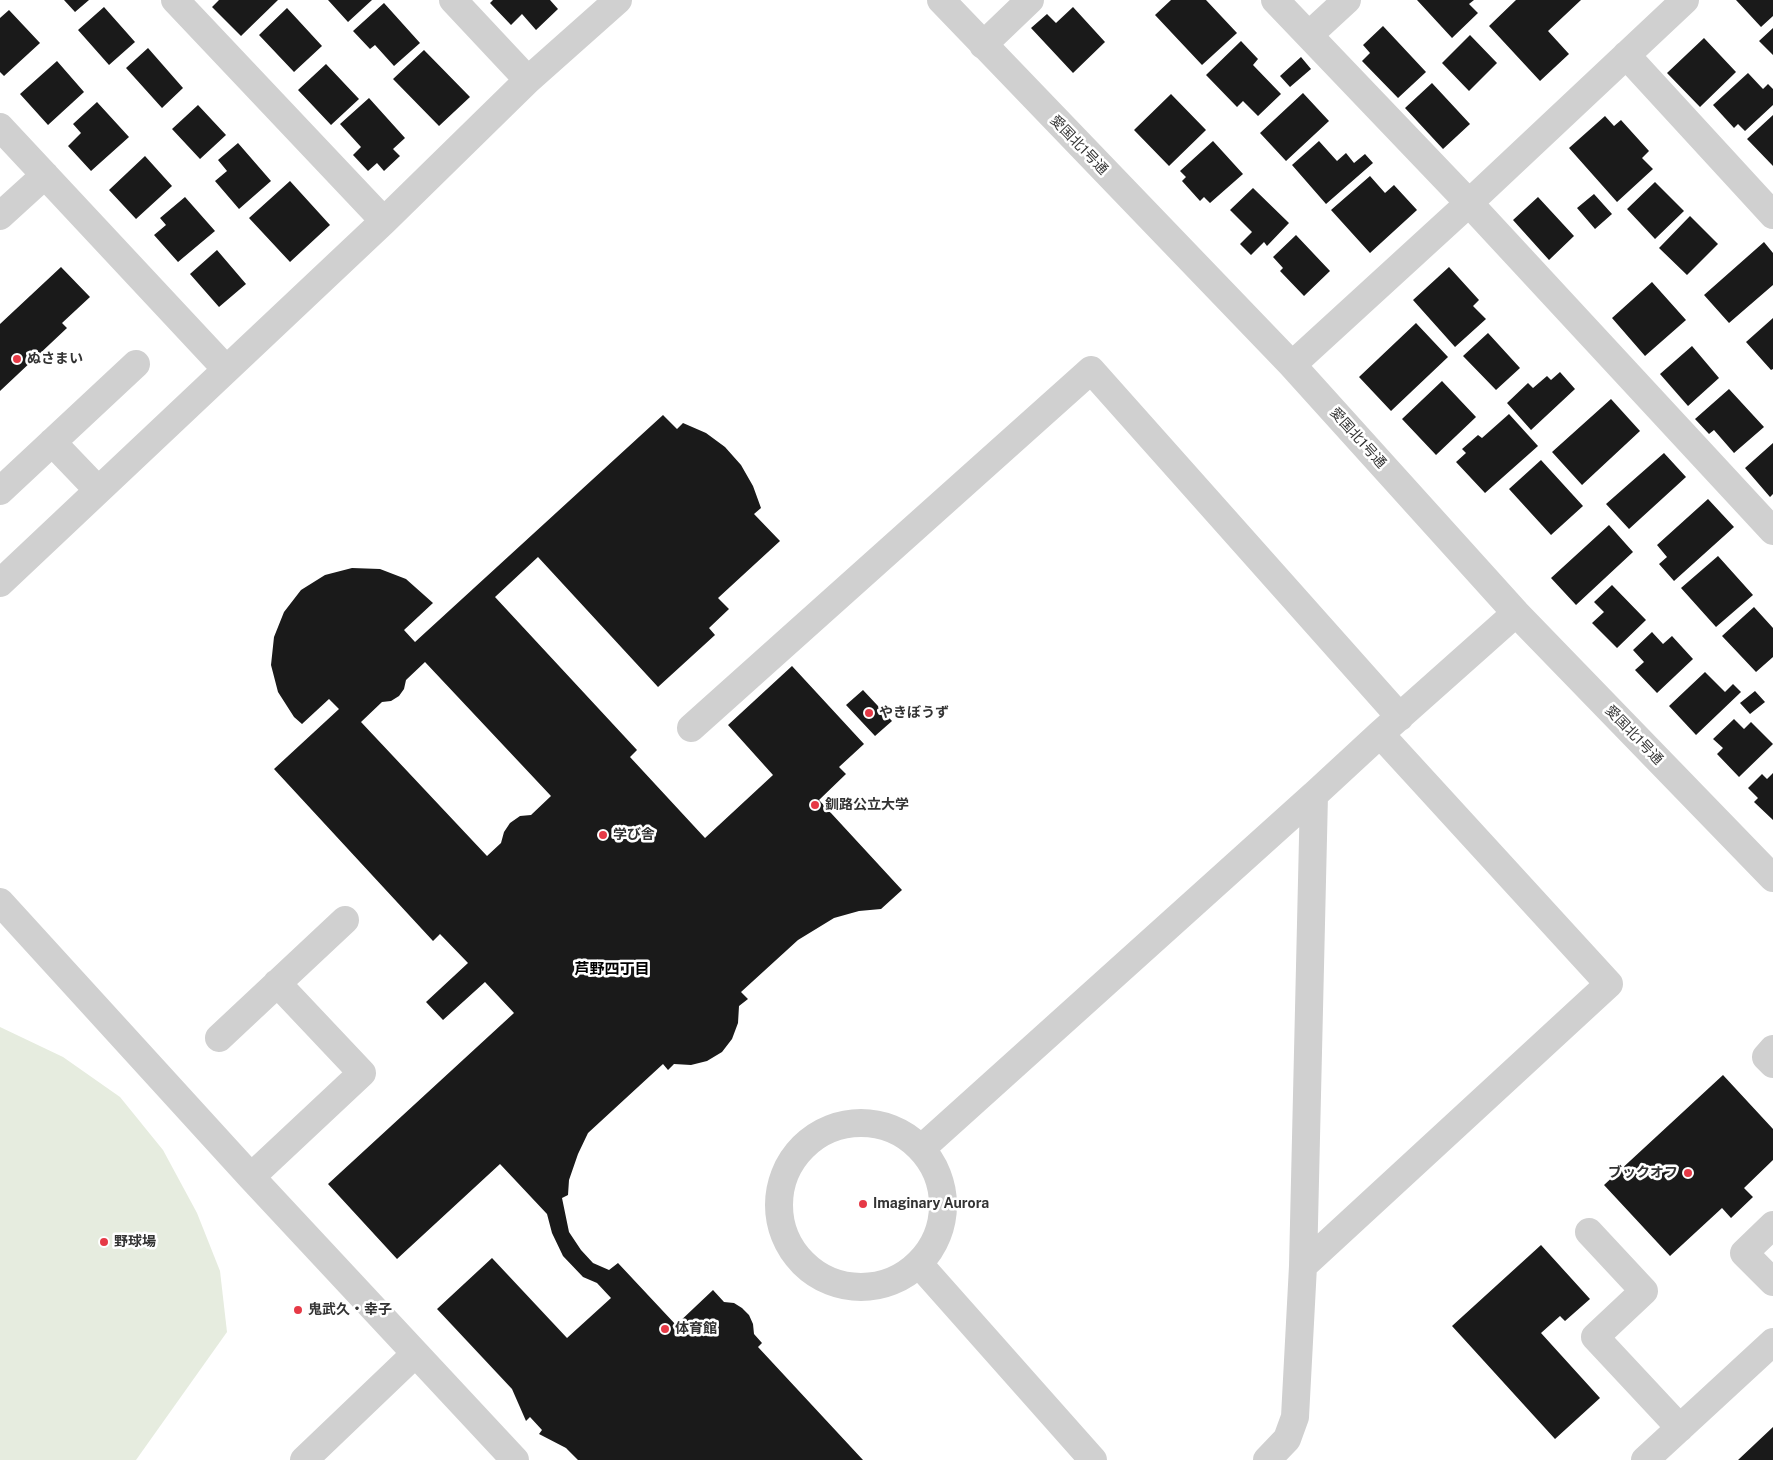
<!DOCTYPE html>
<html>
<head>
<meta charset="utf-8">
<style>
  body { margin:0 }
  canvas { display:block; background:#fff }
</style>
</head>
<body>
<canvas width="1773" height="1460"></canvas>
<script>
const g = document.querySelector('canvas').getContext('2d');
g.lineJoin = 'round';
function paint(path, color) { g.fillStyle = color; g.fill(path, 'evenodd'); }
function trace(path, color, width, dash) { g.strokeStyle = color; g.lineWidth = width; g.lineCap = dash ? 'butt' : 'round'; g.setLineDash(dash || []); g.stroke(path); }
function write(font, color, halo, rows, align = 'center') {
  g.font = font + ' "Public Sans","Noto Sans JP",sans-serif'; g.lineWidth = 5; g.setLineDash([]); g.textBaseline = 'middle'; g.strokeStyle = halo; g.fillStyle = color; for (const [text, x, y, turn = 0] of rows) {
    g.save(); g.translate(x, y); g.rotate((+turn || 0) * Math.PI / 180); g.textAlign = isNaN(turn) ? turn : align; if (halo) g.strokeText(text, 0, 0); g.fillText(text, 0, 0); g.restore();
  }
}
const green = new Path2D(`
  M0 1027 63 1057 120 1097 163 1150 197 1213 220 1271 227 1332 136 1460H0Z`);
const building = new Path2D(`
  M64 0H89L75 12Z
  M219 0H278L241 36 212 7Z
  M328 0H372L348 22Z
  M493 0H550L558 9 536 30 522 14 511 25 490 3Z
  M1171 0H1206L1237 33 1202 65 1155 15Z
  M1417 0H1474L1469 4 1478 13 1452 38Z
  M1516 0H1581L1548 31 1569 54 1540 81 1489 26Z
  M1736 0H1773V16L1761 27Z
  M384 3 420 43 394 66 375 45 370 49 353 31Z
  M104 7 135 42 109 65 78 30Z
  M1073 7 1105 42 1073 73 1031 28 1047 14 1056 23Z
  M287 8 322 46 294 72 259 35Z
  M9 10 40 43 4 76 0 72V18Z
  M1383 26 1426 72 1398 98 1362 61 1370 53 1363 45Z
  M1773 28V55L1759 41Z
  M1470 35 1497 63 1469 91 1442 63Z
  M1704 38 1736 72 1700 107 1667 73Z
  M1241 41 1258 59 1253 65 1281 94 1258 116 1243 101 1237 107 1206 75Z
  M148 48 183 88 162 108 126 68Z
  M424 50 470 97 439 126 393 79Z
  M1301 57 1311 69 1290 87 1280 76Z
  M57 61 84 92 48 125 20 94Z
  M326 64 359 99 331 125 298 90Z
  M1748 73 1763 89 1768 84 1773 89V105L1745 131 1738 124 1734 128 1713 105Z
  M1432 83 1470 124 1443 149 1405 108Z
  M1303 93 1329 121 1286 161 1260 133Z
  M1171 94 1206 130 1169 166 1134 130Z
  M369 98 405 138 393 149 400 156 384 171 377 163 368 171 353 155 361 147 340 124Z
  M97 102 129 137 91 171 68 146 81 133 73 124Z
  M198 105 226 135 200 159 172 129Z
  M1773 115V166L1747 139Z
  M1605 116 1614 126 1621 120 1649 151 1642 158 1653 169 1617 202 1569 148Z
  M1213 141 1243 174 1210 203 1204 197 1200 201 1182 181 1186 177 1180 171Z
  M1319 141 1337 161 1346 153 1354 163 1365 154 1373 163 1326 204 1292 165Z
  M238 143 271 181 239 209 215 181 227 171 218 160Z
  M145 156 172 186 136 219 109 190Z
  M1370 176 1385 193 1394 185 1417 210 1370 253 1331 210Z
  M290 181 330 225 290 262 249 218Z
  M1655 182 1684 211 1655 239 1627 209Z
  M1253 188 1289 223 1267 246 1264 242 1251 255 1240 244 1252 232 1230 210Z
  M1594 194 1612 214 1595 229 1577 208Z
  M185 197 215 231 178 262 154 235 166 225 160 218Z
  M1538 197 1574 236 1549 260 1513 220Z
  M1690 216 1718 244 1687 275 1659 248Z
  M1296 235 1330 271 1304 296 1280 271 1283 268 1273 257Z
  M1764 242 1773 253V285L1729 323 1704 295Z
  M217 250 246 284 219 307 190 274Z
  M61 267 90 297 62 323 67 328 0 391V324Z
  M1449 267 1479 300 1473 306 1486 319 1455 347 1413 300Z
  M1652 282 1686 320 1645 356 1612 318Z
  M1773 318V369L1771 370 1746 342Z
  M1416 323 1448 357 1391 411 1359 377Z
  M1488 333 1520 368 1496 390 1463 356Z
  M1692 346 1719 378 1688 406 1660 374Z
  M1560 372 1575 389 1531 430 1507 403 1528 383 1533 388 1547 376 1551 380Z
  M1442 381 1476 417 1436 455 1402 419Z
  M1729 389 1764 427 1734 453 1714 430 1709 434 1695 419Z
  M1611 399 1640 431 1582 485 1552 452Z
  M1509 414 1538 446 1485 493 1456 462 1466 453 1462 449 1478 435 1482 438Z
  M663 415 677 429 683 423 706 433 725 447 741 465 753 486 761 508 754 514 780 541 718 598 729 609 709 628 715 635 658 687 538 557 495 597 637 750 630 757 705 838 773 775 728 725 792 666 864 744 839 767 846 774 819 800 902 890 881 909 859 911 834 918 798 940 741 992 748 999 739 1006 738 1023 732 1039 722 1052 707 1061 691 1065 674 1064 668 1070 663 1064 588 1133 578 1154 569 1180 568 1195 562 1198 569 1232 581 1250 593 1263 609 1270 618 1263 676 1325 713 1290 724 1302 734 1303 742 1308 749 1315 753 1324 754 1334 762 1343 758 1347 863 1460H578L566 1448 539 1434 542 1430 530 1417 526 1421 512 1389 437 1309 492 1258 567 1338 611 1298 597 1283 583 1277 563 1256 552 1233 547 1214 500 1164 397 1259 328 1184 514 1013 485 982 443 1020 426 1002 468 963 440 934 433 941 274 769 339 709 329 699 302 724 294 717 278 692 271 665 274 637 284 612 301 590 325 575 352 568 380 569 406 579 433 603 404 630 415 642ZM425 662 551 796 531 815 520 816 510 823 504 832 501 843 487 856 361 722 382 702 391 701 399 696 404 689 406 680Z
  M1773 443V494L1770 497 1745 468Z
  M1664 453 1686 477 1629 529 1606 504Z
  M1541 460 1583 506 1551 535 1509 489Z
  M1708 499 1734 527 1674 581 1659 564 1667 557 1657 545Z
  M1609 525 1633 552 1576 605 1551 578Z
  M1718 556 1753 595 1716 627 1681 588Z
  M1612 585 1646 620 1617 648 1592 623 1604 612 1594 602Z
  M1754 607 1773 628V657L1756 672 1722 636Z
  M1652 632 1663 644 1672 636 1693 659 1657 693 1635 670 1644 662 1633 650Z
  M1705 672 1725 692 1733 684 1741 692 1696 735 1669 706Z
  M863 690 892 721 875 736 846 705Z
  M1755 691 1765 702 1750 714 1740 703Z
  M1734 719 1744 729 1751 722 1773 744 1739 777 1717 754 1723 748 1713 739Z
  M1773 773V820L1754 802 1758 798 1748 788 1762 774 1767 779Z
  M1723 1075 1773 1129V1160L1744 1188 1753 1197 1731 1218 1722 1208 1670 1256 1604 1185Z
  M1541 1245 1590 1299 1565 1321 1560 1316 1541 1333 1600 1398 1555 1439 1452 1326Z
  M1773 1427V1460H1738Z`);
const minor = new Path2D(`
  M175 0 384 221
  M453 0 528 80
  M941 0 1292 365 1516 613 1773 878
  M1275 0 1469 203 1773 531
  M1309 35 1347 0
  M983 45 1030 0
  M1626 55 1773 215
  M0 127 226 369
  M0 216 45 175
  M1292 365 1469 203 1685 0
  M52 442 98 490
  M0 491 136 364
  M0 583 384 221 528 80 618 0
  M691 728 1091 370 1400 717
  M0 902 251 1177 515 1460
  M219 1038 345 920
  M1773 1049 1766 1057 1773 1064
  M779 1205a82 82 0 1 1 164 0a82 82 0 1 1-164 0Z
  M922 1148 1314 795
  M251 1177 362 1073 277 983
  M1773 1225 1744 1253 1773 1282
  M1589 1232 1644 1291 1595 1337 1680 1428
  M919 1264 1093 1460
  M1303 1266 1609 984 1380 734
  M304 1460 415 1354
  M1267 1460 1287 1439 1295 1417 1303 1266 1314 795 1380 734 1516 613
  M1645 1460 1773 1342`);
const markers = [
  [17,359,5,"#e63946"],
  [869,713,5,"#e63946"],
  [815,805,5,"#e63946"],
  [603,835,5,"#e63946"],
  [1688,1173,5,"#e63946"],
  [863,1204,5,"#e63946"],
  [104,1242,5,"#e63946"],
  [298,1310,5,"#e63946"],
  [665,1329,5,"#e63946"]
];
const streetNames = [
  ["愛国北1号通",1079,145,46],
  ["愛国北1号通",1358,438,48],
  ["愛国北1号通",1634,735,46]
];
const poiNames = [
  ["ぬさまい",27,359],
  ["やきぼうず",879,713],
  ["釧路公立大学",825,805],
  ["学び舎",613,835],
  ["ブックオフ",1678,1173,"right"],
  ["Imaginary Aurora",873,1204],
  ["野球場",114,1242],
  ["鬼武久・幸子",308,1310],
  ["体育館",675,1329]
];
const neighbourhoodNames = [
  ["芦野四丁目",612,969]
];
paint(green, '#e6ecdf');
paint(building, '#1a1a1a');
trace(minor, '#d0d0d0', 28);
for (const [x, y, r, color] of markers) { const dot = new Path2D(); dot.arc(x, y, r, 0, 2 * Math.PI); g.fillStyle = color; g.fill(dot); trace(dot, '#fff', 2); }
write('14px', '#333', '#fff', streetNames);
write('bold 14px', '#333', '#fff', poiNames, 'left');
write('bold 15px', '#000', '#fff', neighbourhoodNames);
</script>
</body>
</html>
